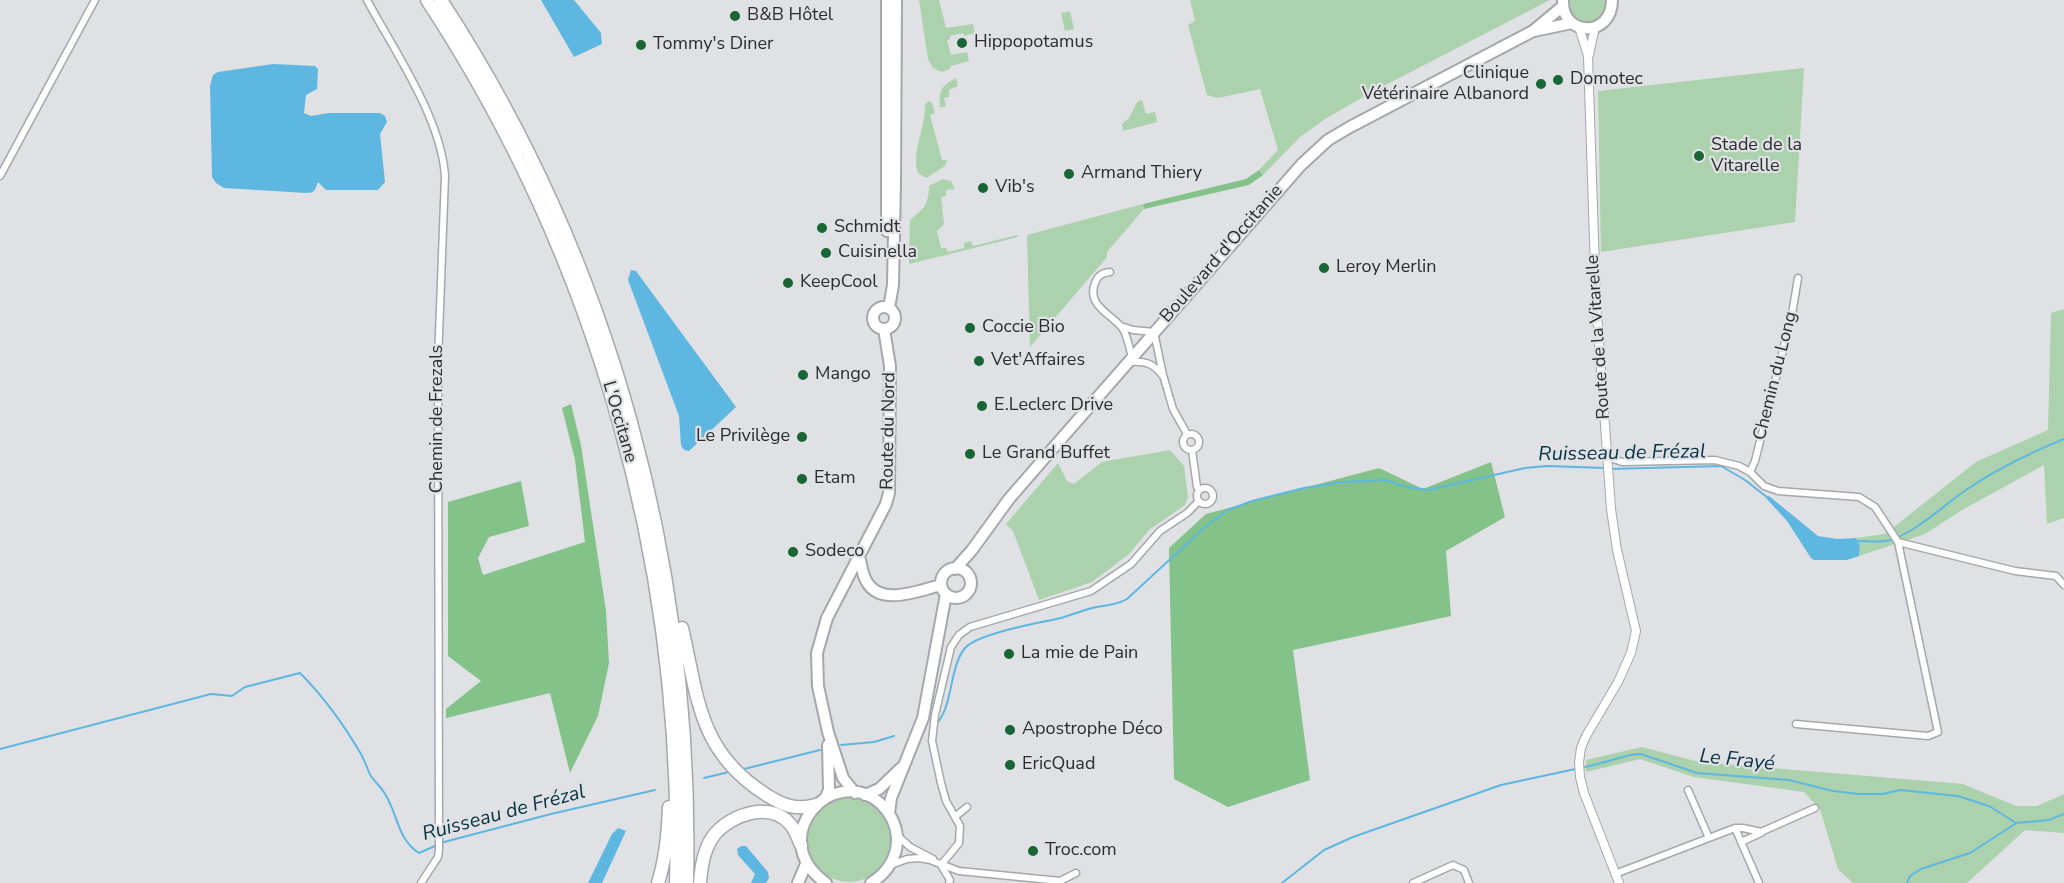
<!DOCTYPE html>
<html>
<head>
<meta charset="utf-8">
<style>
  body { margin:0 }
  canvas { display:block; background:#dfe1e4 }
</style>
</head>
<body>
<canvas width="2064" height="883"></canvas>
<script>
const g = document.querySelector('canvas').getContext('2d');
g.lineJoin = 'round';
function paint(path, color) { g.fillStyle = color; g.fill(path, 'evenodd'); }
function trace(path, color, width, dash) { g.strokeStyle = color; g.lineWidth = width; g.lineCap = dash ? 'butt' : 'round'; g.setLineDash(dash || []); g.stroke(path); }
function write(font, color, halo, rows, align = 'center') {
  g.font = font + ' "Nunito Sans",sans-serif'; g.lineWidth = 4.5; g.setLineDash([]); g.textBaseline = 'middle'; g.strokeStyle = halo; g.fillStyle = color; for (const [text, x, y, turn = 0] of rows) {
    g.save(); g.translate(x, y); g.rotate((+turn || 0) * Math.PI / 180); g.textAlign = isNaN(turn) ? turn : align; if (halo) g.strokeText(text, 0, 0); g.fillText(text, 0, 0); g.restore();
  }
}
const green = new Path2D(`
  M919 0H939L946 28 973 24 975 33 964 36 963 33 950 36V39L947 40 951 55 967 52 969 61 951 66 950 69 942 72 933 68 928 59Z
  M1190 0H1550L1372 92 1325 119 1300 137 1263 175 1259 170 1278 150 1260 89 1218 98 1207 95 1188 25 1195 21Z
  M1569 0H1607L1605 13 1600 18 1587 23C1575 20 1568 13 1569 0Z
  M1070 11 1074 29 1065 31 1061 13Z
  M1804 68 1795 222 1601 252 1598 91Z
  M956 78 958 86 949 90V97L944 98 946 106 940 108C939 92 940 86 956 78Z
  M1142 100 1146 114 1155 112 1157 122 1123 131 1122 124 1129 118 1137 102Z
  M929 101 932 103 935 113 930 115 942 160H947L945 166 926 178 918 173C911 152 926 127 925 104Z
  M943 179 951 181 955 189 946 190V196L941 197 944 224 937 231 941 248H946L948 252 964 248V243L971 241 973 246 1017 235 1018 237 909 264 910 220C925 207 928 207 929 186Z
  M1143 204 1144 209 1107 252V257L1030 347 1027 235Z
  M2064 309V518L2047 524 2044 465 1962 510 1925 534 1859 556 1860 546 1856 538 1885 534 1976 462 2048 430 2051 313Z
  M1170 450 1184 466 1188 497 1185 505 1150 529 1129 554 1092 582 1039 600 1013 531 1006 524 1058 463 1067 481 1074 484 1102 462Z
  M1642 747 1699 762 1963 784 2016 806H2037L2064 794V833L2025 830 1967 883H1853L1838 869 1820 809 1804 792 1694 777 1640 759 1586 772V760Z
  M807 840a42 42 0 1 1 84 0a42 42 0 1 1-84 0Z`);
const forest = new Path2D(`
  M1259 170 1263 175 1249 185 1144 209 1143 204 1246 179Z
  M571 404 581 445 606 611 609 663 598 716 570 773 550 693 446 718V709L481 681 448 656V502L521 481 529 526 489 537 478 558 483 575 585 542 575 460 562 408Z
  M1491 462 1505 517 1446 551 1451 616 1293 650 1310 780 1228 807 1174 779 1169 548 1206 514 1379 468 1423 489Z`);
const water = new Path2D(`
  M541 0H574L601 33 602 44 574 57Z
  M273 64 315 66 318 69 317 89 306 95 304 113 311 116 329 113H380L385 116 387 122 380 134 385 182 378 190H326L318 182C315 190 315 193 306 193L224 188 216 183 212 177 210 86 213 75 218 72Z
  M631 270 636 271 736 407 689 451 684 450 681 445 679 416 628 280Z
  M1769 496 1818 536 1837 539 1856 538 1860 546 1859 556 1847 560H1814L1811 558 1787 521 1766 498Z
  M618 828 626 831 602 883H588L612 834Z
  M741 846H746L768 872 769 878 766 883H751L755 874 738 855 737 849Z`);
const stream = new Path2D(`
  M1610 469 1721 466 1745 480 1768 498
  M1858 541C1868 541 1880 543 1890 540 1915 533 1944 505 1966 490 1997 469 2030 453 2064 439
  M939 721C953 701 950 666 965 648 978 633 1040 623 1061 618 1071 615 1081 611 1092 608 1105 605 1115 606 1127 599L1204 528 1228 510 1252 501 1304 488 1342 482 1386 480 1406 487 1428 490 1525 468 1547 466 1605 468
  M841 745 874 742 894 736
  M0 749 211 694 232 696 245 687 300 673C324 697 344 725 361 754 365 761 367 769 371 776 375 782 381 787 385 794 398 814 397 839 419 853L444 842 551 814 655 790
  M744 769 820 750
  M704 778 729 772
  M1282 883 1324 850 1353 837 1501 785 1594 765 1630 755 1641 754 1697 773 1789 780 1833 791 1859 794H1883L1900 790 1958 796 1989 806 2016 823 2049 820 2064 814
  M1907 883 1910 876 1921 869 1970 853 2015 824`);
const minor = new Path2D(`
  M367 0C395 52 441 118 445 176L438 361 439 849 438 857 421 883
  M0 176 95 0
  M1110 272C1102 273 1098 275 1095 283 1086 306 1112 314 1123 329 1128 338 1129 347 1132 357
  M1121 326 1133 330 1154 332 1163 375 1173 409 1187 434
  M1130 362C1145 361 1153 363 1162 375
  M1183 442a8 8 0 1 1 16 0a8 8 0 1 1-16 0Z
  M1192 450 1197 487 1200 490
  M1607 457 1622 462 1715 460 1739 466 1750 472 1764 486 1778 491 1859 497 1875 507 1898 542 1938 732 1928 736 1796 724
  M1750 472 1755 461 1792 314 1798 278
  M1197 496a8 8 0 1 1 16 0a8 8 0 1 1-16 0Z
  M1898 542 2015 571 2056 576 2064 585
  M1688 790 1709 838
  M956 816 967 807
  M1735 828 1759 883
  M897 835 910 847 933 859
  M1741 842 1761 833
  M891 865 907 859 919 858 930 860 959 871 1060 881 1076 873
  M941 865 959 843 960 826 946 801 941 783 932 741 935 715 951 647 959 635 970 627 1091 591 1131 564 1160 531 1187 513 1199 501
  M941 865 950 880 949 883
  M1615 874 1735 828H1743L1761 832 1815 808
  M1413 883 1453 865 1464 870 1469 883`);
const tertiary = new Path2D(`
  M1579 27 1588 56 1596 300 1611 509 1617 550 1636 631 1631 653 1618 682 1586 736 1581 748 1579 762 1580 777 1584 793 1619 883
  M1589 55 1595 27`);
const primary = new Path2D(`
  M887 0V231
  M1563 1C1562 37 1612 38 1612 0
  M1534 31 1572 23
  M873 318a11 11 0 1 1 22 0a11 11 0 1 1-22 0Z
  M889 308 893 285 895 182 896 0
  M859 557C861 563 862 570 864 576 876 609 917 591 941 585
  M941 583a15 15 0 1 1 30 0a15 15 0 1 1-30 0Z
  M955 569 972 550 1009 499 1048 454 1301 165 1328 140 1350 127 1533 31 1563 6
  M855 793 843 778 828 732 818 686 817 653 827 618 886 504 889 493 890 366 884 329
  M865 795 879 789 901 768
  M825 799 829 790 828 745
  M889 813 891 798 923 718 946 594
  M798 883 806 864
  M826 883C763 838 833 761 881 804 890 813 896 824 897 837 898 857 887 873 871 883`);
const motorway = new Path2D(`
  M427 0C599 262 684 571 676 883
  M441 0C613 263 694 570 687 883
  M682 628C698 697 698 751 765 794 782 805 796 811 816 805
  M658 883C666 858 668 834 669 807
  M700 883C701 867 704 847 715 834 732 814 771 801 790 824 795 829 798 838 801 845`);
const markers = [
  [735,16,6,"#186635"],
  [962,43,6,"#186635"],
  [641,45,6,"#186635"],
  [1558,80,6,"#186635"],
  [1541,84,6,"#186635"],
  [1699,156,6,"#186635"],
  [1069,174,6,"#186635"],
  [983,188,6,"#186635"],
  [822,228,6,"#186635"],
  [826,253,6,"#186635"],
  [1324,268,6,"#186635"],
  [788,283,6,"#186635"],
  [970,328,6,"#186635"],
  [979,361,6,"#186635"],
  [803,375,6,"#186635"],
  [982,406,6,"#186635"],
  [802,437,6,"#186635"],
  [970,454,6,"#186635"],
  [802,479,6,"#186635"],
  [793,552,6,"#186635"],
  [1009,654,6,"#186635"],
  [1010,730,6,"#186635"],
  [1010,765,6,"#186635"],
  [1033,851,6,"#186635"]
];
const poiNames = [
  ["B&B Hôtel",747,16],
  ["Hippopotamus",974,43],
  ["Tommy's Diner",653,45],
  ["Clinique",1529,74,"right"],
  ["Vétérinaire Albanord",1529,95,"right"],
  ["Domotec",1570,80],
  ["Stade de la",1711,146],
  ["Vitarelle",1711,167],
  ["Armand Thiery",1081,174],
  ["Vib's",995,188],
  ["Schmidt",834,228],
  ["Cuisinella",838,253],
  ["Leroy Merlin",1336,268],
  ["KeepCool",800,283],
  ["Coccie Bio",982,328],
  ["Vet'Affaires",991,361],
  ["Mango",815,375],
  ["E.Leclerc Drive",994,406],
  ["Le Privilège",790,437,"right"],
  ["Le Grand Buffet",982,454],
  ["Etam",814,479],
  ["Sodeco",805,552],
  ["La mie de Pain",1021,654],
  ["Apostrophe Déco",1022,730],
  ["EricQuad",1022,765],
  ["Troc.com",1045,851]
];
const streetNames = [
  ["Boulevard d'Occitanie",1222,254,-49],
  ["Route de la Vitarelle",1599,337,-94],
  ["Chemin du Long",1776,376,-76],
  ["Chemin de Frezals",438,419,-90],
  ["L'Occitane",619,422,74],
  ["Route du Nord",889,431,-89]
];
const waterNames = [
  ["Ruisseau de Frézal",1622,454,-1],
  ["Le Frayé",1737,761,6],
  ["Ruisseau de Frézal",504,814,-15]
];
paint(green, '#abd1ad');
paint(forest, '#83c289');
paint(water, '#5eb7e1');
trace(stream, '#5eb7e1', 2);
trace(minor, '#a5a7aa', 9);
trace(tertiary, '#a5a7aa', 10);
trace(primary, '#a5a7aa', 14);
trace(motorway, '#a5a7aa', 15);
trace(minor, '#fff', 6);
trace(tertiary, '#fff', 8);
trace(primary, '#fff', 10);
trace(motorway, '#fff', 12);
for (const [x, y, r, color] of markers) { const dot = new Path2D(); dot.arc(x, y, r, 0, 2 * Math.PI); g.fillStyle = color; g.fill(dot); trace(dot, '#dfe1e4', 2); }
write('18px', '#2b2c2e', '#dfe1e4', poiNames, 'left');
write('18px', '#2b2c2e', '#dfe1e4', streetNames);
write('italic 20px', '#073143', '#dfe1e4', waterNames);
</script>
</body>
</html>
